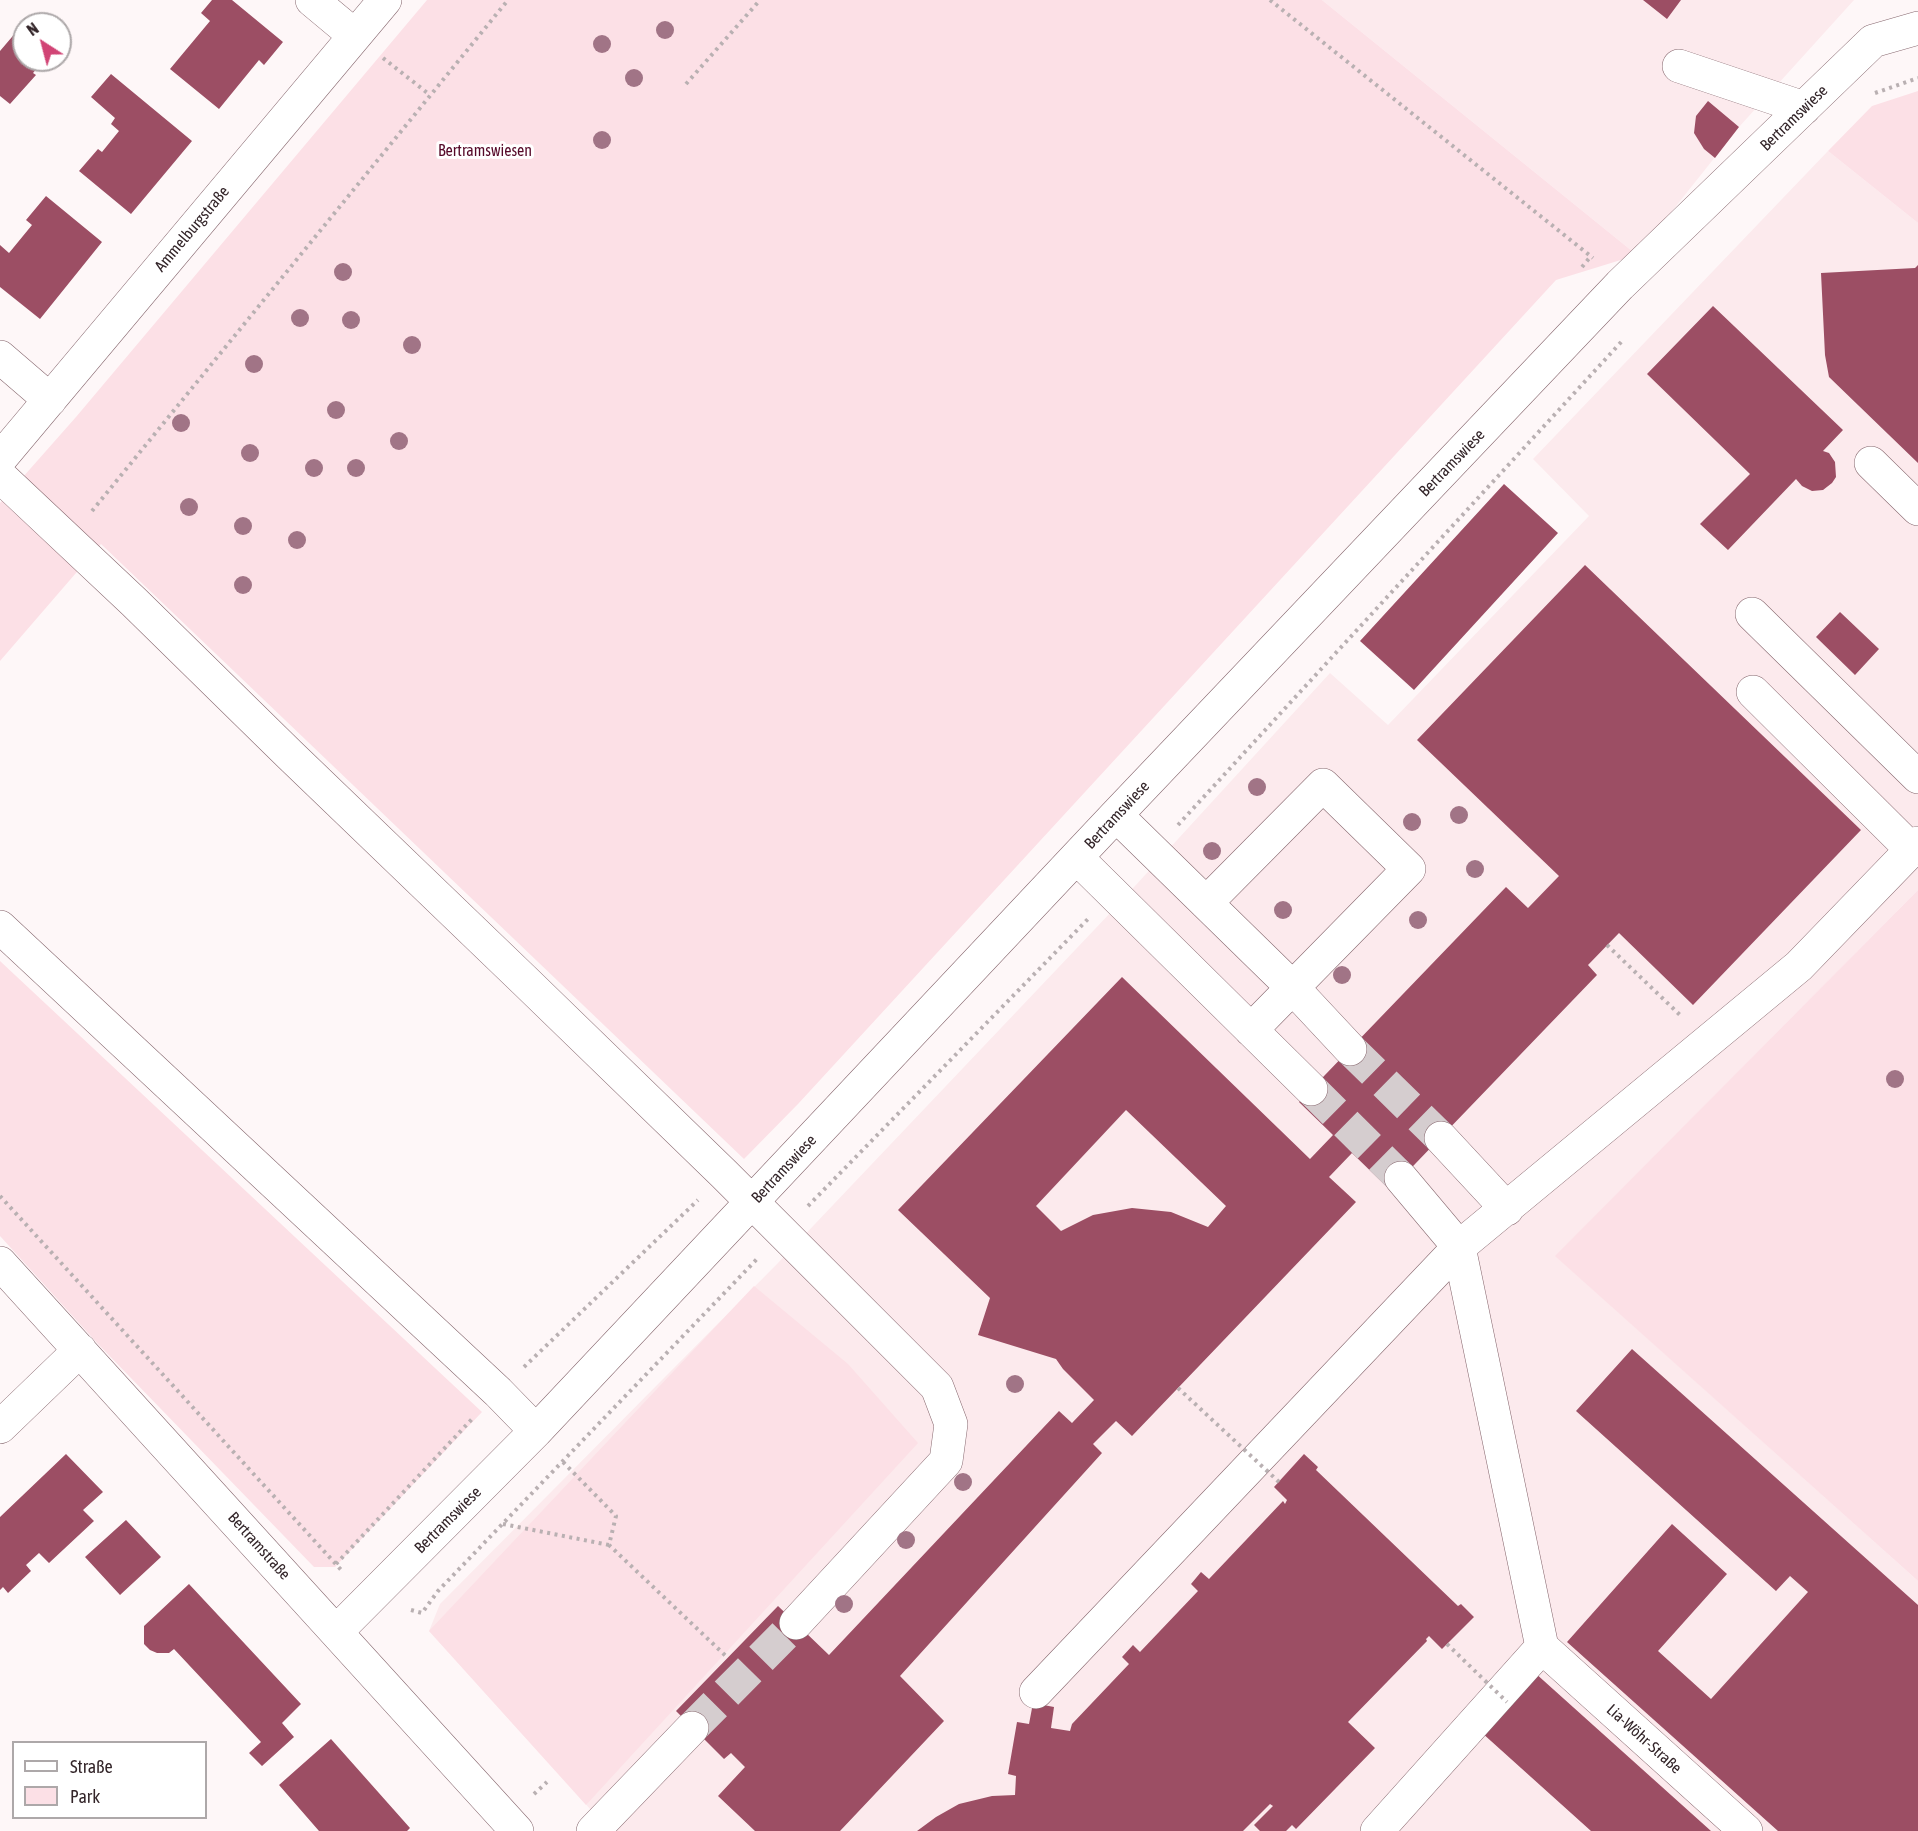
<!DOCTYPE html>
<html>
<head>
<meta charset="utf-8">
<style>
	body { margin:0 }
	#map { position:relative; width:1918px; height:1831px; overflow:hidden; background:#fef7f8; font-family:"Asap Condensed",sans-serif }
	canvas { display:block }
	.legend { position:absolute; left:12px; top:1741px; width:195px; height:78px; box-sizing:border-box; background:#fff; border:2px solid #ada8a9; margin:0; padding:8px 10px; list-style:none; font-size:18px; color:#332529 }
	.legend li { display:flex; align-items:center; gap:12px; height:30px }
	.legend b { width:30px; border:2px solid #ada8a9 }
	.north { position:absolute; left:12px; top:12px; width:60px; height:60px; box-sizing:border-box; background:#fff; border:2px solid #ada8a9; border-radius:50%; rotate:324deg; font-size:16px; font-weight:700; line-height:24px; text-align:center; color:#332529 }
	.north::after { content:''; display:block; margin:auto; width:21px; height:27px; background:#d14475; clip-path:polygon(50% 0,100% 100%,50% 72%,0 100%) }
</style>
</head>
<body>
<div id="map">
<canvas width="1918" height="1831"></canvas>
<ul class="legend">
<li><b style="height:8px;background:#fff"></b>Straße</li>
<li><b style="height:16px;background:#fce0e6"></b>Park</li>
</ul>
<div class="north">N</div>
</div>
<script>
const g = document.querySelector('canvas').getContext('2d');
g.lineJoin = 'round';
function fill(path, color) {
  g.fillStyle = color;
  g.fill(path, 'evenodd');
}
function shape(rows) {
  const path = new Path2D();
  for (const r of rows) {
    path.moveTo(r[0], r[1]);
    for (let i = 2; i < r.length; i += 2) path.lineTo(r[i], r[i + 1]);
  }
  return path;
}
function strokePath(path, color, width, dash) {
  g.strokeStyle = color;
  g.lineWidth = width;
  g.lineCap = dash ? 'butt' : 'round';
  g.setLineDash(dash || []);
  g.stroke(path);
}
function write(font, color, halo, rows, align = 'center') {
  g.font = font + ' "Asap Condensed",sans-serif';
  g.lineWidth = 6;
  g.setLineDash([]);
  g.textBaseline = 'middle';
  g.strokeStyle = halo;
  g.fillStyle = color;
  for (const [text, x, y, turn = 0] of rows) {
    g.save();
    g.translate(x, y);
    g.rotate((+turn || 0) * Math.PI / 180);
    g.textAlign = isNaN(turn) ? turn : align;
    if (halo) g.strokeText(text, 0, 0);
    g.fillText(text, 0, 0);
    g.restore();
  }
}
const built = shape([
	[1322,0,1854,0,1739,127,1637,255],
	[1828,151,1918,223,1918,890,1556,1256,1918,1581,1918,1831,610,1831,429,1631,440,1604,777,1264,1113,910,1330,673,1388,725,1589,516,1533,459]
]);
const green = shape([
	[427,0,1322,0,1637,255,1556,280,798,1104,744,1159,101,544,0,661,0,503,76,417],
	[1918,91,1918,223,1828,151,1872,106],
	[1918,890,1918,1581,1555,1256],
	[0,961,482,1412,335,1567,314,1567,98,1344,0,1236],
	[754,1286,848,1364,918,1443,586,1805,429,1631]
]);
const building = shape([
	[212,0,232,0,283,42,264,65,259,60,219,109,170,69,210,21,201,13],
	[1643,0,1681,0,1667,19],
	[23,24,24,60,44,60,33,73,36,75,10,104,0,96,0,51],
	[111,74,192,141,131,214,79,171,98,149,102,152,119,131,111,124,115,118,91,97],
	[1708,101,1739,127,1715,158,1704,149,1694,133,1696,116],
	[46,196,102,242,40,319,0,287,0,245,9,253,32,225,26,220],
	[1918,265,1918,463,1829,377,1825,355,1821,273,1915,268],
	[1713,306,1843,430,1823,451,1829,453,1835,462,1836,477,1832,483,1823,490,1812,491,1802,486,1796,479,1728,550,1700,524,1750,474,1647,374],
	[1504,484,1558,533,1414,690,1360,641],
	[1585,565,1861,830,1693,1005,1619,933,1588,965,1597,975,1390,1190,1352,1153,1329,1177,1356,1202,1132,1436,1116,1421,1093,1444,1102,1453,900,1676,944,1721,840,1831,755,1831,718,1796,745,1767,731,1753,724,1759,676,1711,778,1606,829,1655,1059,1411,1072,1423,1094,1400,1063,1369,1056,1359,978,1335,990,1298,898,1210,1122,977,1310,1159,1333,1135,1299,1102,1506,887,1528,908,1559,876,1417,740],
	[1126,1110,1226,1206,1208,1227,1171,1212,1132,1208,1093,1215,1061,1231,1036,1206],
	[1840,612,1879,649,1855,675,1816,637],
	[1632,1349,1918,1605,1918,1831,1778,1831,1567,1642,1672,1524,1727,1574,1658,1651,1711,1699,1808,1592,1790,1576,1776,1591,1576,1411],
	[66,1454,103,1492,83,1510,94,1521,49,1563,39,1553,26,1565,31,1571,8,1593,3,1587,0,1590,0,1517],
	[1304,1454,1318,1467,1316,1470,1458,1606,1461,1604,1474,1617,1442,1649,1429,1636,1426,1639,1427,1641,1348,1722,1375,1748,1296,1829,1292,1825,1286,1831,1260,1831,1254,1825,1273,1806,1270,1804,1243,1831,917,1831,936,1817,959,1804,992,1796,1015,1795,1016,1776,1008,1774,1017,1722,1029,1724,1033,1703,1054,1707,1051,1728,1070,1731,1072,1724,1129,1664,1122,1657,1133,1645,1140,1652,1198,1591,1191,1584,1201,1572,1209,1579,1283,1501,1285,1504,1287,1500,1274,1487],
	[126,1520,161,1557,120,1595,85,1557],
	[189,1584,301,1704,282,1723,294,1737,262,1766,249,1753,261,1742,174,1649,169,1653,157,1653,150,1650,144,1644,144,1626],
	[1534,1672,1711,1831,1591,1831,1481,1732],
	[331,1739,410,1828,407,1831,319,1831,279,1785]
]);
const minorTunnel = shape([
	[1350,1049,1441,1138],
	[1311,1089,1401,1178],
	[692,1728,796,1623]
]);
const path = shape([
	[1270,0,1593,258],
	[383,58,430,95],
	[686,84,760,0],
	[1875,93,1918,78],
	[1582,267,1591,256],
	[92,511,508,0],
	[1178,825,1623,340],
	[1607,945,1680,1015],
	[0,1196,343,1572],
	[808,1206,1088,919],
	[524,1367,698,1200],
	[563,1462,616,1516,609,1545,728,1658],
	[503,1524,609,1545],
	[336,1564,472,1419],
	[411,1610,422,1613,438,1591,757,1259],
	[534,1794,547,1782]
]);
const minor = shape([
	[312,0,354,35],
	[1679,66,1804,108],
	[0,357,50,400],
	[0,459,385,0],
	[1871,463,1918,509],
	[0,476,134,602,289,754,524,980,724,1174,937,1387,951,1424,946,1461,796,1623],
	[1752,614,1918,777],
	[1753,692,1911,849],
	[1116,815,1293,988,1350,1049],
	[1077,858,1311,1089],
	[1206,903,1323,785,1409,869,1251,1030],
	[0,927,498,1392,536,1431],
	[1441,1138,1507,1209],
	[0,1263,517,1831],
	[0,1427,80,1350],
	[337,1631,536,1431,1116,815,1620,285,1873,41,1918,28],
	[1542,1647,1746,1831],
	[1036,1692,1459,1247,1799,966,1918,843],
	[593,1831,692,1728],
	[1377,1831,1542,1647,1459,1247,1401,1178]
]);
const pathBridge = shape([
	[1178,1388,1279,1482],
	[1447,1644,1507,1702]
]);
const trees = [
	[665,30],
	[602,44],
	[634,78],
	[602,140],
	[343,272],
	[300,318],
	[351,320],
	[412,345],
	[254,364],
	[336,410],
	[181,423],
	[399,441],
	[250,453],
	[314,468],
	[356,468],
	[189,507],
	[243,526],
	[297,540],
	[243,585],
	[1257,787],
	[1459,815],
	[1412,822],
	[1212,851],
	[1475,869],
	[1283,910],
	[1418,920],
	[1342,975],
	[1895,1079],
	[1015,1384],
	[963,1482],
	[906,1540],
	[844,1604]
];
const streetNames = [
	["Bertramswiese",1794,118,-44],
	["Ammelburgstraße",192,229,-50],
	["Bertramswiese",1452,463,-46],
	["Bertramswiese",1117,815,-47],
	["Bertramswiese",784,1169,-47],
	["Bertramswiese",448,1520,-45],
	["Bertramstraße",259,1546,48],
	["Lia-Wöhr-Straße",1644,1739,42]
];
const parkNames = [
	["Bertramswiesen",485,151]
];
fill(built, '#fceaed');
fill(green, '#fce0e6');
fill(building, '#9c4e64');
strokePath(minorTunnel, '#d5cdcf', 33, [33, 16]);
strokePath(minor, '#87686f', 34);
strokePath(path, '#b9b0b2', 4, [3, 4.5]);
strokePath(minor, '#fff', 33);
strokePath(pathBridge, '#b9b0b2', 4, [3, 4.5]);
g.fillStyle = '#a17486';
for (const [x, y] of trees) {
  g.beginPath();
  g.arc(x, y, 9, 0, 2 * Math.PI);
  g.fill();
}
write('16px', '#332529', '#fff', streetNames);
write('16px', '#550828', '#fff', parkNames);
</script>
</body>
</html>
